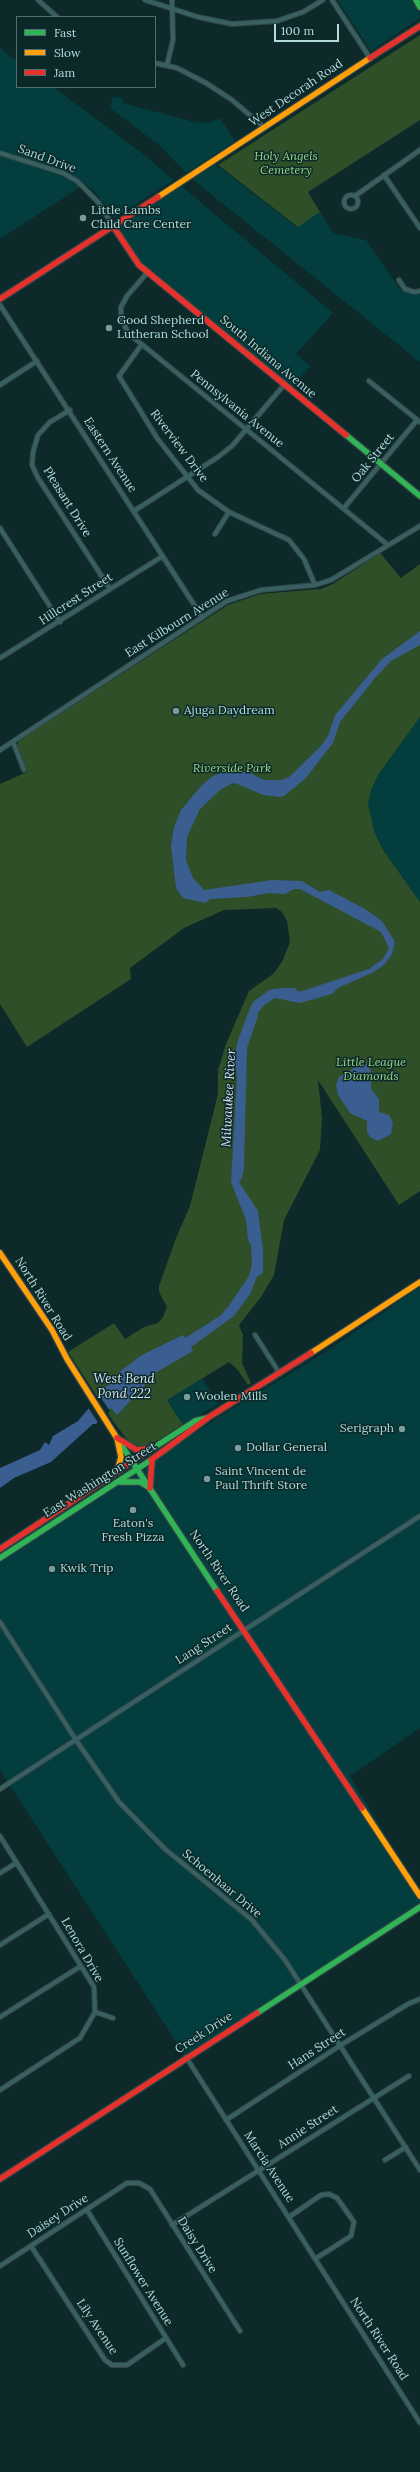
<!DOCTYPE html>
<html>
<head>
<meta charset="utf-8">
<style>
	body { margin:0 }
	#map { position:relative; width:420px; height:2472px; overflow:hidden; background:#0d2929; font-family:Lora,serif }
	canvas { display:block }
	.legend { position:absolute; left:16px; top:16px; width:140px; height:72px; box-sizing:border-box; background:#0c2929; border:1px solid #4f7071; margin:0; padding:5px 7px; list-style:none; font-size:12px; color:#b3dbdc }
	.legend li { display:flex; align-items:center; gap:8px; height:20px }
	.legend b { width:20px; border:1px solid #4f7071 }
	.scale { position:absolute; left:274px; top:24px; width:65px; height:18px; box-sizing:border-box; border:2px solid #b3dbdc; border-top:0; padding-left:5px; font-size:12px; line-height:14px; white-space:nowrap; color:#b3dbdc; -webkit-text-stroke:3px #0c2929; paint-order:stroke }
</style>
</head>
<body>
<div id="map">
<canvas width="420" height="2472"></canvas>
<ul class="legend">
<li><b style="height:5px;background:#30b455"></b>Fast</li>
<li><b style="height:5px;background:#ff9f0a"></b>Slow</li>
<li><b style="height:5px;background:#e5322d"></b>Jam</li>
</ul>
<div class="scale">100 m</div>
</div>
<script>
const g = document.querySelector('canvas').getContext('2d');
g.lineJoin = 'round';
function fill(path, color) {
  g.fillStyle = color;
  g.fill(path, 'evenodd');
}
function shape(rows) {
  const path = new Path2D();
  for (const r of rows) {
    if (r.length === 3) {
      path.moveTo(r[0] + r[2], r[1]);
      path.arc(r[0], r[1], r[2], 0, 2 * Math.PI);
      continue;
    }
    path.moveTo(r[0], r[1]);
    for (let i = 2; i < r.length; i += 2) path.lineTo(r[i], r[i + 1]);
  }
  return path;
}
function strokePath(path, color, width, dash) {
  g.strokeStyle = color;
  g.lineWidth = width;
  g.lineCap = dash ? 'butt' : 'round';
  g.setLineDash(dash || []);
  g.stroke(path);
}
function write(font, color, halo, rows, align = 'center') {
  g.font = font + ' Lora,serif';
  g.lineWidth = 3;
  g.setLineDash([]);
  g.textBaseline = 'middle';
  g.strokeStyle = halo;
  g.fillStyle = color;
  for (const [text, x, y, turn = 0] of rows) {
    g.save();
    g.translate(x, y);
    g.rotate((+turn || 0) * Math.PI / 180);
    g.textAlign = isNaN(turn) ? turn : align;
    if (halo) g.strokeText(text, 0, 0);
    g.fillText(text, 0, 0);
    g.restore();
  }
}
const built = shape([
	[337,0,413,0,419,11,420,18,371,51],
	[0,48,17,61,17,87,53,87,138,150,174,180,114,218,95,192,85,184,0,239],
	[113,96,123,99,123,103,194,122,210,123,220,118,235,141,186,173,160,146,110,108],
	[215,164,297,227,320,212,333,233,366,240,400,289,416,293,420,291,420,362,192,179],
	[181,186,333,313,296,354,310,366,293,387,141,263,120,230,119,227,123,224],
	[420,717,420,902,383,850,374,831,368,803,371,791,378,775],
	[420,1287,420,1728,350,1776,420,1895,420,1907,186,2057,0,1770,0,1562,219,1417,335,1346],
	[202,1378,218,1404,183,1425,167,1400]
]);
const green = shape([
	[420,35,420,120,308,192,320,212,298,227,218,165],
	[380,553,401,578,420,564,420,717,378,775,371,791,368,803,374,831,383,850,420,902,420,1191,399,1205,318,1080,322,1118,320,1150,284,1220,274,1275,261,1297,239,1325,243,1335,242,1363,251,1383,248,1385,237,1369,229,1362,167,1400,183,1425,148,1446,137,1447,130,1443,115,1424,68,1352,114,1323,125,1339,144,1327,158,1323,163,1317,167,1307,159,1292,159,1286,176,1238,190,1206,218,1094,218,1070,226,1044,249,991,273,974,282,962,290,942,287,921,282,912,276,908,224,910,184,928,130,968,131,979,27,1047,0,1004,0,784,27,772,17,746,19,740,228,605,260,594,321,589,333,584]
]);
const water = shape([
	[420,631,420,645,391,661,375,678,340,722,333,743,305,779,284,796,280,797,263,795,235,783,231,784,220,790,200,809,187,837,186,860,193,878,204,890,272,880,302,881,320,892,329,890,365,909,382,921,395,942,392,954,385,964,374,972,338,988,332,994,300,1003,275,998,264,1005,257,1014,258,1016,247,1048,244,1168,242,1178,239,1182,258,1211,263,1250,263,1273,257,1277,250,1294,234,1316,191,1347,193,1351,157,1372,117,1415,111,1408,96,1424,93,1424,51,1462,14,1478,0,1488,0,1468,40,1450,45,1442,49,1445,53,1436,78,1421,119,1372,142,1355,183,1335,185,1338,220,1316,228,1307,249,1276,252,1264,251,1245,248,1240,246,1220,231,1182,237,1077,234,1059,238,1040,249,1011,253,1002,269,990,282,988,295,988,299,992,369,969,383,959,389,948,381,932,300,889,294,889,285,894,269,893,247,897,210,899,205,903,183,898,176,888,171,846,174,827,181,810,202,785,213,776,226,771,248,772,264,780,282,780,289,777,320,747,328,736,335,715,382,659],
	[362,1063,367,1064,371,1071,371,1089,379,1099,379,1112,389,1115,393,1122,391,1134,378,1141,370,1137,367,1132,367,1121,350,1113,338,1095,336,1085,339,1077]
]);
const pier = shape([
	[99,1395,110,1411,99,1424,87,1406]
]);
const river = shape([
	[274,993,304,996]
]);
const street = shape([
	[38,0,57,17],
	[145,0,198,17,232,24,277,21,303,12,323,0],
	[332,0,370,58],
	[155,63,177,68,206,83,232,100,265,128],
	[167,65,173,40,172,0],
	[0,153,63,173,77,181,98,202,113,226],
	[384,175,420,228],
	[351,202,7],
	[355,196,420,150],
	[147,273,127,296,121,307,121,317,128,333,388,545],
	[399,280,405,289,414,292,420,291],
	[0,305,202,617],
	[142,344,119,376,157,438,198,490,229,512,289,540,304,559,315,585],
	[369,381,420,422],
	[0,385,37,361],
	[70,410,50,422,38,435,33,452,32,465,38,478,110,589],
	[344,508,417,420],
	[134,511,218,457,232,446,284,385],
	[0,528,60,622],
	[215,534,229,512],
	[0,658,163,556],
	[13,742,24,770],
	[0,750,227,601,261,590,315,585,331,580,420,526],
	[255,1335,280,1374],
	[0,1622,76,1740,119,1802,165,1849,252,1920,285,1960,420,2170],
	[0,1789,420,1516],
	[0,1836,94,1987,95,2012,80,2038,0,2090],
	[0,1873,16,1863],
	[0,1945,49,1914],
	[95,2012,113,2018],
	[0,2017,81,1966],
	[186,2057,420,2423],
	[226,2120,341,2045,408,2004,420,1999],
	[385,2160,406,2147],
	[87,2210,183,2365],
	[289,2217,321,2195,329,2194,337,2198,354,2222,351,2236,315,2259],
	[172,2225,409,2076],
	[31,2246,105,2360,112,2365,127,2365,166,2338],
	[0,2266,127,2183,139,2183,150,2189,240,2331]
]);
const fast = shape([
	[416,0,420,7],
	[346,435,420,496],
	[120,1443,217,1591],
	[147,1452,195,1421,207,1418],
	[120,1482,140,1482,150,1488],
	[0,1558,151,1460],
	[257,2013,420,1907]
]);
const slow = shape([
	[158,197,370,58],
	[0,1253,52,1330,67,1359,120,1443],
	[311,1353,420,1282],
	[117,1438,121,1457,117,1472],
	[362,1808,420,1896]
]);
const jam = shape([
	[370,58,420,26],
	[113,226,139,265,346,435],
	[0,299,158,197],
	[117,1438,137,1450,152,1448],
	[151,1460,209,1417,311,1353],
	[150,1488,152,1460],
	[0,1549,147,1452],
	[217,1591,362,1808],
	[0,2179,257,2013]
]);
const markers = [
	[83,218,4,"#799d9d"],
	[109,328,4,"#799d9d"],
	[176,711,4,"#799d9d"],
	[187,1397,4,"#799d9d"],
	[402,1429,4,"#799d9d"],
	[238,1448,4,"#799d9d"],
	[207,1479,4,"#799d9d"],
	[133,1510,4,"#799d9d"],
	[52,1569,4,"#799d9d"]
];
const streetNames = [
	["West Decorah Road",296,93,-34],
	["Sand Drive",47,159,20],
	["South Indiana Avenue",268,357,40],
	["Pennsylvania Avenue",237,409,39],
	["Riverview Drive",179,446,53],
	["Eastern Avenue",110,455,57],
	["Oak Street",373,458,-51],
	["Pleasant Drive",67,502,58],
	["Hillcrest Street",76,599,-33],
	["East Kilbourn Avenue",177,623,-32],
	["North River Road",43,1299,58],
	["East Washington Street",100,1480,-32],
	["North River Road",219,1571,56],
	["Lang Street",204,1644,-33],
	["Schoenhaar Drive",222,1884,40],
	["Lenora Drive",82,1950,60],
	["Creek Drive",204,2033,-33],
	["Hans Street",317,2049,-33],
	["Annie Street",308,2127,-33],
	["Marcia Avenue",269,2167,57],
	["Daisey Drive",58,2216,-33],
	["Daisy Drive",197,2245,58],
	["Sunflower Avenue",143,2282,58],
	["Lily Avenue",97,2327,56],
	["North River Road",379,2339,57]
];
const parkNames = [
	["Holy Angels",286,157],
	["Cemetery",286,171],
	["Riverside Park",232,769],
	["Little League",371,1063],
	["Diamonds",371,1077]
];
const poiNames = [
	["Little Lambs",91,211],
	["Child Care Center",91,225],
	["Good Shepherd",117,321],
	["Lutheran School",117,335],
	["Ajuga Daydream",184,711],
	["Woolen Mills",195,1397],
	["Serigraph",394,1429,"right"],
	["Dollar General",246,1448],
	["Saint Vincent de",215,1472],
	["Paul Thrift Store",215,1486],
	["Eaton's",133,1524,"center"],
	["Fresh Pizza",133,1538,"center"],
	["Kwik Trip",60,1569]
];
const waterNames = [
	["Milwaukee River",229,1098,-87],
	["West Bend",124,1379],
	["Pond 222",124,1394]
];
fill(built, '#033d3e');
fill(green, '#2f4f28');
fill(water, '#3a5e8f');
fill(pier, '#0d2929');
strokePath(river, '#3a5e8f', 8);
strokePath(street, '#304646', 6);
strokePath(fast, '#304646', 8);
strokePath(slow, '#304646', 8);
strokePath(jam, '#304646', 8);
strokePath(street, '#395f60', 4);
strokePath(fast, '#30b455', 5.5);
strokePath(slow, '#ff9f0a', 5.5);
strokePath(jam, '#e5322d', 5.5);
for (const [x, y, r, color] of markers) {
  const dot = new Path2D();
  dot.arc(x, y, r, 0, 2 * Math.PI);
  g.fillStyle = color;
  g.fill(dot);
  strokePath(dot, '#0c2929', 1.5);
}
write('12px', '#b3dbdc', '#0c2929', streetNames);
write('italic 12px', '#99d584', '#0c2929', parkNames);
write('12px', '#b3dbdc', '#0c2929', poiNames, 'left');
write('italic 13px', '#d6e1f2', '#0c2929', waterNames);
</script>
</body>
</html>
